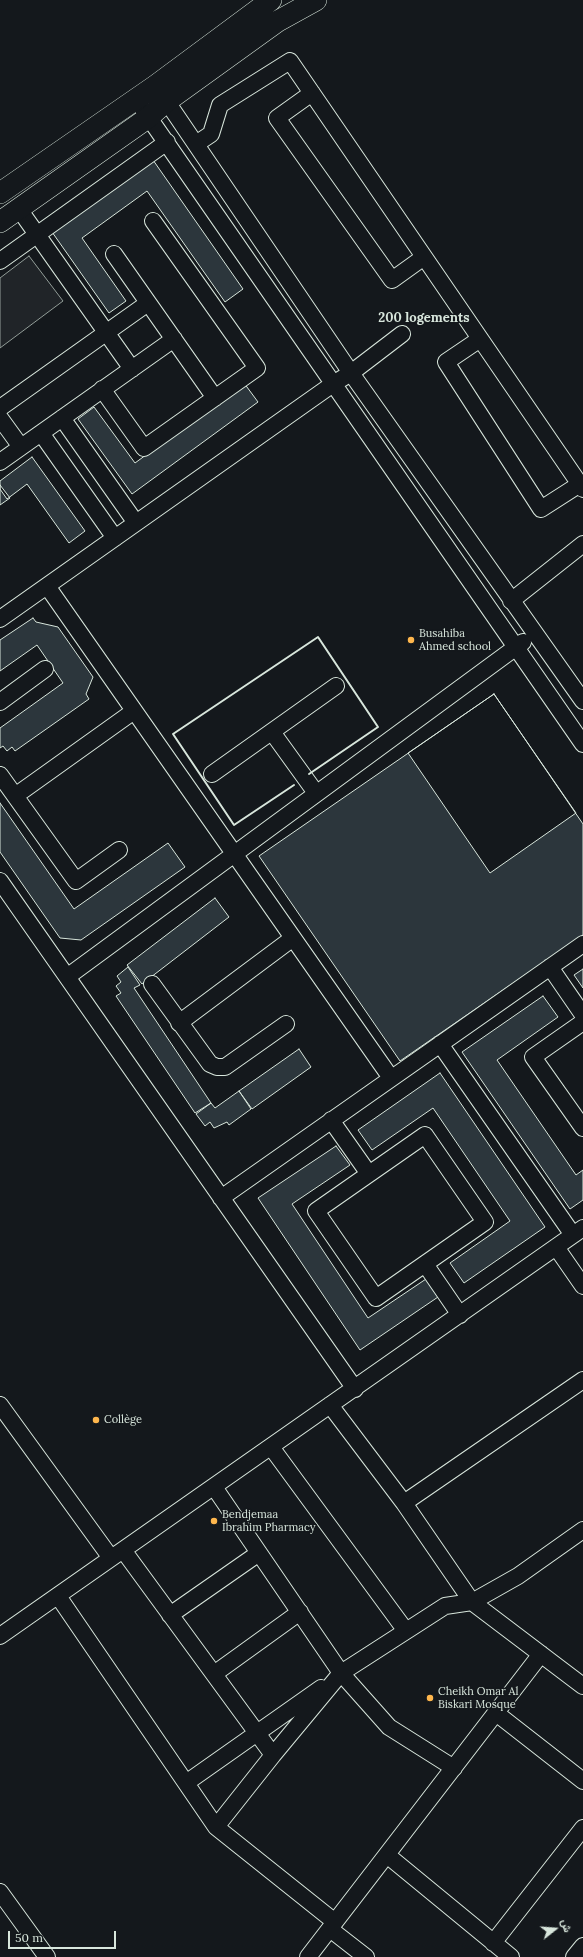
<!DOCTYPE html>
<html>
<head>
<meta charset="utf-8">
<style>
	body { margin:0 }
	#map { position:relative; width:583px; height:1957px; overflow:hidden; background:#14181c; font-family:Lora,Vazirmatn,serif }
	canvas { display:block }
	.north { position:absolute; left:535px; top:1909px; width:40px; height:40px; -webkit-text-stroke:3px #14181c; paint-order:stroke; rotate:73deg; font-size:11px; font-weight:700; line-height:16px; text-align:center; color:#d8e6dc }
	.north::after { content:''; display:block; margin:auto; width:14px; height:18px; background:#d8e6dc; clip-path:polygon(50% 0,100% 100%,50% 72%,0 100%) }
	.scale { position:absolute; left:8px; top:1931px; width:108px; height:18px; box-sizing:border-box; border:2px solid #d8e6dc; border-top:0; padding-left:5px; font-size:12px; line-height:14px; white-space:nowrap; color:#d8e6dc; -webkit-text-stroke:3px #14181c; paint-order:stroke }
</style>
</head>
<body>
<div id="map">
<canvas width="583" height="1957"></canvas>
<div class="north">ش</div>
<div class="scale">50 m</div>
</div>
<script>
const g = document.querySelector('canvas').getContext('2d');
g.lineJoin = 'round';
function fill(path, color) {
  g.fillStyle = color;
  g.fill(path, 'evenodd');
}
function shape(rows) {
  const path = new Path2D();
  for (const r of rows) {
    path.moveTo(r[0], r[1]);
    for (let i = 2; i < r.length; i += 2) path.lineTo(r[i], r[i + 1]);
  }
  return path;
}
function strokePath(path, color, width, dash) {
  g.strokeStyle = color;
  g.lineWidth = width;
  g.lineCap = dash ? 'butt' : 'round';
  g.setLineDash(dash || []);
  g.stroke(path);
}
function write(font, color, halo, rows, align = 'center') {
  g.font = font + ' Lora,serif';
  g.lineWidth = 3;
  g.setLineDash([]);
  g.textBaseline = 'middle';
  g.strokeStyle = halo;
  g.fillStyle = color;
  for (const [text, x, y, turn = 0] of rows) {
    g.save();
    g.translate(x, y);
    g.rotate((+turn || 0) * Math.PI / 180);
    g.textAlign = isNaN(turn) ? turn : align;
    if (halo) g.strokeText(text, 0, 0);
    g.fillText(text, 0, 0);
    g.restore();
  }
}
const green = shape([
	[29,256,63,301,0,348,0,278,29,256]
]);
const building = shape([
	[153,160,243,289,225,302,147,191,82,238,126,301,109,313,52,232,153,160],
	[244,383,258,402,132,494,78,419,94,407,135,463,244,383],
	[32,457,85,531,69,543,27,484,7,499,0,489,0,481,32,457],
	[0,485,10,498,0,505,0,485],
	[33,618,36,622,58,627,93,677,86,694,89,699,15,751,12,747,7,751,3,746,0,748,0,728,63,683,37,645,0,671,0,640,33,618],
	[494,694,583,824,583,935,400,1061,259,856,494,694],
	[494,694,576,813,490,873,408,753,494,694],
	[0,803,74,909,168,843,185,867,81,940,60,938,0,852,0,803],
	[215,898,229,917,142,984,127,965,215,898],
	[128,967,140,985,134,988,211,1103,195,1113,116,996,121,993,116,986,121,982,117,976,128,967],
	[583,969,583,988,574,975,583,969],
	[543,996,558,1017,497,1060,576,1175,583,1170,583,1200,570,1209,462,1052,543,996],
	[299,1049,311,1067,252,1109,239,1091,299,1049],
	[440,1073,545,1227,464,1283,450,1263,510,1221,433,1108,372,1150,358,1130,440,1073],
	[239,1091,251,1109,229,1125,227,1122,214,1128,210,1122,205,1126,196,1114,211,1103,215,1108,239,1091],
	[336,1146,350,1165,292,1204,368,1318,426,1279,438,1297,360,1350,258,1198,336,1146]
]);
const minor = shape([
	[161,93,351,373,583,701],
	[312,93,277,118,392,280,424,257],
	[136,99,583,744],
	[196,144,211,134,220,105,290,61,583,489],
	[19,209,132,369],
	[114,254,215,398],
	[0,261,167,142],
	[480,339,446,362,541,509,580,484],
	[102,389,144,448,257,368,153,221],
	[0,408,148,303],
	[0,418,21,447],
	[62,418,136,523],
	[41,433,115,538],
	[0,462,174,339],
	[47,586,391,1078],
	[511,601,583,544],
	[0,619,333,384,351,373,402,334],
	[0,702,45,669],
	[272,732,316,793],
	[212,774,336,686],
	[0,775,76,881,119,850],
	[15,796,134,711],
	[0,881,355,1389],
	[550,967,583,1015],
	[67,977,523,642],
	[152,984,210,1064,217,1067,225,1067,286,1024],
	[583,1022,533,1057,583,1128],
	[179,1023,293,938],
	[440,1044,573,1235],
	[331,1120,369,1174,425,1135,485,1222,376,1298,316,1211,369,1174],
	[221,1198,583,944],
	[556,1247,583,1286],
	[425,1264,460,1315],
	[0,1405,111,1558],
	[330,1405,404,1503,472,1602,583,1686],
	[271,1447,406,1631],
	[214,1487,341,1673,389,1727,454,1768],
	[404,1503,583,1380],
	[123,1550,273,1755],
	[58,1596,216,1827,335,1922],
	[170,1615,259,1553],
	[0,1636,583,1228],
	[214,1674,300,1612],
	[496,1713,583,1781],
	[186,1783,321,1688],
	[216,1827,273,1755,341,1673,445,1606,472,1602,518,1576,583,1530],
	[387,1855,511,1957],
	[0,1892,47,1957],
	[330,1929,366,1957],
	[493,1943,583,1828],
	[308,1957,541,1654],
	[574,1957,583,1946]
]);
const major = shape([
	[0,193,155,86,271,0],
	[0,222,149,117,167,101,278,21,316,0]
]);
const wall = shape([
	[294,785,234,825,173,734,318,637,378,727,309,774]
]);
const markers = [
	[411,640,4,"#ffb74d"],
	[96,1420,4,"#ffb74d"],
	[214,1521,4,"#ffb74d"],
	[430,1698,4,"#ffb74d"]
];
const poiNames = [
	["Busahiba",419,634],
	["Ahmed school",419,647],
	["Collège",104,1420],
	["Bendjemaa",222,1515],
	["Ibrahim Pharmacy",222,1528],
	["Cheikh Omar Al",438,1692],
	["Biskari Mosque",438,1705]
];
const quarterNames = [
	["200 logements",424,318]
];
fill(green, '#202428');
strokePath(green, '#939e99', 1);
fill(building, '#2c363c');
strokePath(building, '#d8e6dc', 1);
strokePath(minor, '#d8e6dc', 18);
strokePath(major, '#d8e6dc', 22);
strokePath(minor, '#14181c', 16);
strokePath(major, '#14181c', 21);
strokePath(wall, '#d8e6dc', 2);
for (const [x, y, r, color] of markers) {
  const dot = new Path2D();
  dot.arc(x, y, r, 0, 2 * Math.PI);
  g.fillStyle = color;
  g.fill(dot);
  strokePath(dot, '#14181c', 1.5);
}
write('11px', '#d8e6dc', '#14181c', poiNames, 'left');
write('bold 13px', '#d8e6dc', '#14181c', quarterNames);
</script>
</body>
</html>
